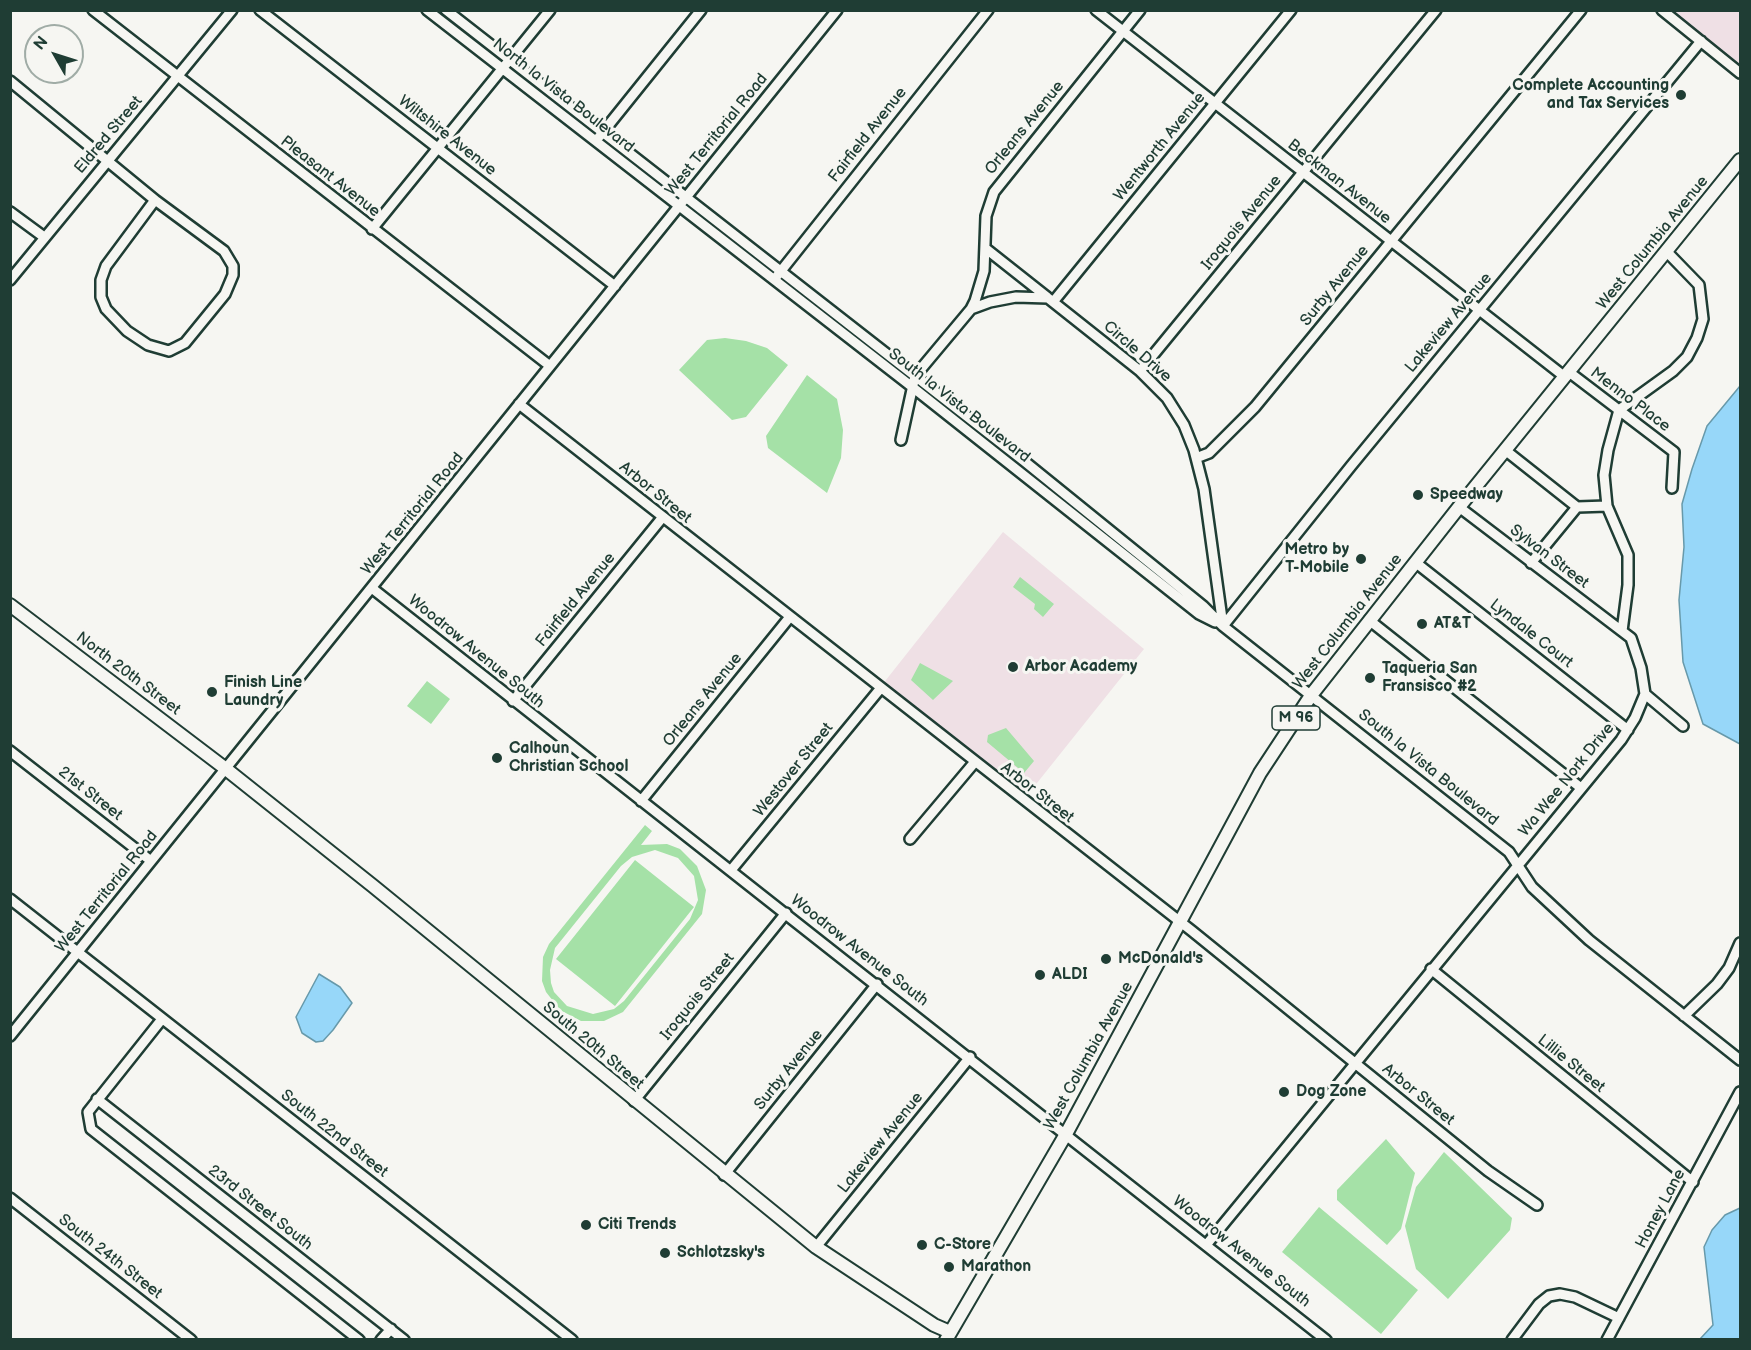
<!DOCTYPE html>
<html>
<head>
<meta charset="utf-8">
<style>
	body { margin:0 }
	#map { position:relative; width:1751px; height:1350px; overflow:hidden; background:#f6f6f2; font-family:"Balsamiq Sans",sans-serif }
	canvas { display:block }
	.frame { position:absolute; inset:0; border:12px solid #1f3d34; pointer-events:none }
	.north { position:absolute; left:24px; top:24px; width:60px; height:60px; box-sizing:border-box; background:#f6f6f2; border:2px solid #a0aca6; border-radius:50%; rotate:309deg; font-size:16px; font-weight:700; line-height:24px; text-align:center; color:#1f3d34 }
	.north::after { content:''; display:block; margin:auto; width:21px; height:27px; background:#1f3d34; clip-path:polygon(50% 0,100% 100%,50% 72%,0 100%) }
</style>
</head>
<body>
<div id="map">
<canvas width="1751" height="1350"></canvas>
<div class="frame"></div>
<div class="north">N</div>
</div>
<script>
const g = document.querySelector('canvas').getContext('2d');
g.lineJoin = 'round';
function fill(path, color) {
  g.fillStyle = color;
  g.fill(path, 'evenodd');
}
function shape(rows) {
  const path = new Path2D();
  for (const r of rows) {
    path.moveTo(r[0], r[1]);
    for (let i = 2; i < r.length; i += 2) path.lineTo(r[i], r[i + 1]);
  }
  return path;
}
function strokePath(path, color, width, dash) {
  g.strokeStyle = color;
  g.lineWidth = width;
  g.lineCap = dash ? 'butt' : 'round';
  g.setLineDash(dash || []);
  g.stroke(path);
}
function write(font, color, halo, rows, align = 'center') {
  g.font = font + ' "Balsamiq Sans",sans-serif';
  g.lineWidth = 6;
  g.setLineDash([]);
  g.textBaseline = 'middle';
  g.strokeStyle = halo;
  g.fillStyle = color;
  for (const [text, x, y, turn = 0] of rows) {
    g.save();
    g.translate(x, y);
    g.rotate((+turn || 0) * Math.PI / 180);
    g.textAlign = isNaN(turn) ? turn : align;
    if (halo) g.strokeText(text, 0, 0);
    g.fillText(text, 0, 0);
    g.restore();
  }
}
const built = shape([
	[1670,11,1740,11,1740,66,1699,34],
	[1003,532,1144,649,1025,798,882,685]
]);
const green = shape([
	[725,338,746,341,767,348,788,365,746,417,732,420,679,370,707,340],
	[807,375,837,399,843,430,841,458,827,493,768,448,766,436],
	[1020,577,1054,604,1043,617,1034,609,1035,604,1013,587],
	[920,663,953,681,933,700,911,680],
	[427,681,450,699,431,724,407,706],
	[1006,728,1034,761,1024,773,987,742,988,735],
	[645,825,652,831,641,845,667,844,680,849,697,866,706,890,702,914,623,1012,604,1021,581,1021,560,1010,546,992,542,981,543,957,549,944],
	[655,850,678,858,694,876,698,900,690,919,624,1001,614,1009,593,1014,567,1006,554,992,551,983,550,970,555,948,621,866,632,857],
	[635,860,694,907,615,1006,556,959],
	[1386,1139,1415,1173,1401,1229,1387,1245,1337,1200,1337,1190],
	[1444,1152,1512,1218,1510,1230,1448,1299,1416,1269,1405,1226,1416,1187],
	[1319,1207,1418,1290,1381,1334,1282,1252]
]);
const water = shape([
	[1740,386,1740,744,1703,724,1683,662,1679,600,1684,547,1682,504,1692,469,1707,426,1740,386],
	[319,974,340,987,352,1003,333,1030,323,1041,316,1042,302,1033,296,1017,319,974],
	[1740,1208,1740,1339,1700,1339,1713,1325,1704,1247,1712,1230,1725,1215,1740,1208]
]);
const minor = shape([
	[93,10,550,366],
	[260,10,615,286],
	[427,10,911,386,1199,614,1215,622],
	[446,10,1024,461,1203,606,1223,626,1509,852,1532,887,1589,940,1740,1060],
	[1096,10,1565,377],
	[1662,10,1740,73],
	[10,81,155,200],
	[599,137,701,10],
	[155,200,224,251,233,266,233,275,225,294,185,343,169,351,148,345,127,331,106,309,101,297,101,280,106,266,155,200],
	[10,212,44,237],
	[372,229,550,10],
	[985,248,1047,297],
	[777,276,988,10],
	[10,280,232,10],
	[1053,302,1291,10],
	[971,309,990,302,1016,297,1048,298,1140,371,1167,398,1184,425,1194,450,1204,489,1223,626],
	[1140,371,1436,10],
	[1569,372,1674,452,1672,488],
	[519,404,1192,931,1488,1171,1537,1205],
	[901,440,915,376,971,309,975,301,984,271,986,216,994,192,1140,10],
	[1505,450,1577,507],
	[1196,458,1209,453,1255,407,1581,10],
	[1415,562,1628,730],
	[1531,563,1577,507,1607,506],
	[373,589,1326,1340],
	[1369,620,1581,788],
	[1223,626,1351,466,1701,41],
	[1622,631,1628,585,1628,555,1607,506,1604,475,1608,450,1619,410,1673,371,1687,357,1697,338,1703,319,1699,285,1667,252],
	[1645,694,1683,726],
	[513,701,662,518],
	[10,751,151,861],
	[641,801,789,618],
	[910,839,974,763],
	[732,869,880,689],
	[10,899,572,1340],
	[1431,969,1693,1182],
	[1684,1016,1717,984,1729,968,1740,943],
	[162,1019,88,1112,91,1129,359,1340],
	[10,1036,837,10],
	[97,1099,404,1340],
	[634,1101,786,913],
	[724,1175,877,984],
	[10,1198,191,1340],
	[1207,1244,1621,740,1635,718,1645,694,1641,668,1631,638,1459,507],
	[816,1247,970,1057],
	[381,1340,391,1329],
	[1512,1340,1539,1304,1549,1296,1560,1294,1575,1297,1619,1318],
	[1607,1340,1740,1092]
]);
const major = shape([
	[10,605,226,769,373,886,816,1247,934,1325,950,1332],
	[946,1340,1066,1134,1260,773,1312,694,1459,507,1740,160]
]);
const markers = [
	[1681,95,6,"#1f3d34"],
	[1418,495,6,"#1f3d34"],
	[1361,559,6,"#1f3d34"],
	[1422,624,6,"#1f3d34"],
	[1013,667,6,"#1f3d34"],
	[1370,678,6,"#1f3d34"],
	[212,692,6,"#1f3d34"],
	[497,758,6,"#1f3d34"],
	[1106,959,6,"#1f3d34"],
	[1040,975,6,"#1f3d34"],
	[1284,1092,6,"#1f3d34"],
	[586,1225,6,"#1f3d34"],
	[922,1245,6,"#1f3d34"],
	[665,1253,6,"#1f3d34"],
	[949,1267,6,"#1f3d34"]
];
const shields = [
	[1296,718,48]
];
const shieldNames = [
	["M 96",1296,718]
];
const poiNames = [
	["Complete Accounting",1669,86,"right"],
	["and Tax Services",1669,104,"right"],
	["Speedway",1430,495],
	["Metro by",1349,550,"right"],
	["T-Mobile",1349,568,"right"],
	["AT&T",1434,624],
	["Arbor Academy",1025,667],
	["Taqueria San",1382,669],
	["Fransisco #2",1382,687],
	["Finish Line",224,683],
	["Laundry",224,701],
	["Calhoun",509,749],
	["Christian School",509,767],
	["McDonald's",1118,959],
	["ALDI",1052,975],
	["Dog Zone",1296,1092],
	["Citi Trends",598,1225],
	["C-Store",934,1245],
	["Schlotzsky's",677,1253],
	["Marathon",961,1267]
];
const streetNames = [
	["North la Vista Boulevard",563,96,38],
	["Orleans Avenue",1025,128,-51],
	["Eldred Street",109,135,-50],
	["West Territorial Road",717,135,-51],
	["Fairfield Avenue",868,135,-52],
	["Wiltshire Avenue",447,136,38],
	["Wentworth Avenue",1160,147,-51],
	["Pleasant Avenue",330,177,38],
	["Beckman Avenue",1339,182,38],
	["Iroquois Avenue",1242,223,-51],
	["West Columbia Avenue",1653,243,-51],
	["Surby Avenue",1335,286,-51],
	["Lakeview Avenue",1449,323,-50],
	["Circle Drive",1137,352,41],
	["Menno Place",1630,400,37],
	["South la Vista Boulevard",959,406,38],
	["Arbor Street",655,493,39],
	["West Territorial Road",413,514,-51],
	["Sylvan Street",1549,557,37],
	["Fairfield Avenue",576,600,-51],
	["West Columbia Avenue",1348,622,-52],
	["Lyndale Court",1531,634,38],
	["Woodrow Avenue South",476,652,39],
	["North 20th Street",128,674,37],
	["Orleans Avenue",703,700,-51],
	["South la Vista Boulevard",1428,768,39],
	["Westover Street",794,770,-51],
	["Wa Wee Nork Drive",1567,780,-51],
	["Arbor Street",1037,793,38],
	["21st Street",90,794,38],
	["West Territorial Road",107,892,-51],
	["Woodrow Avenue South",859,951,38],
	["Iroquois Street",698,997,-51],
	["South 20th Street",593,1046,40],
	["West Columbia Avenue",1089,1056,-61],
	["Lillie Street",1571,1064,39],
	["Surby Avenue",789,1070,-51],
	["Arbor Street",1418,1095,39],
	["South 22nd Street",334,1134,38],
	["Lakeview Avenue",881,1143,-51],
	["23rd Street South",260,1208,38],
	["Honey Lane",1661,1209,-62],
	["Woodrow Avenue South",1241,1252,38],
	["South 24th Street",110,1257,38]
];
fill(built, '#efe0e5');
fill(green, '#a5e1a7');
fill(water, '#97d7f9');
strokePath(water, '#6799aa', 1.5);
strokePath(minor, '#1f3d34', 14);
strokePath(major, '#1f3d34', 16);
strokePath(minor, '#f6f6f2', 9);
strokePath(major, '#f6f6f2', 12);
for (const [x, y, r, color] of markers) {
  const dot = new Path2D();
  dot.arc(x, y, r, 0, 2 * Math.PI);
  g.fillStyle = color;
  g.fill(dot);
  strokePath(dot, '#f6f6f2', 2);
}
for (const [x, y, w] of shields) {
  const box = new Path2D();
  box.roundRect(x - w / 2, y - 12, w, 24, 4.5);
  g.fillStyle = '#f6f6f2';
  g.fill(box);
  strokePath(box, '#1f3d34', 1.5);
}
write('bold 15px', '#1f3d34', null, shieldNames);
write('bold 16px', '#1f3d34', '#f6f6f2', poiNames, 'left');
write('16px', '#1f3d34', '#f6f6f2', streetNames);
</script>
</body>
</html>
